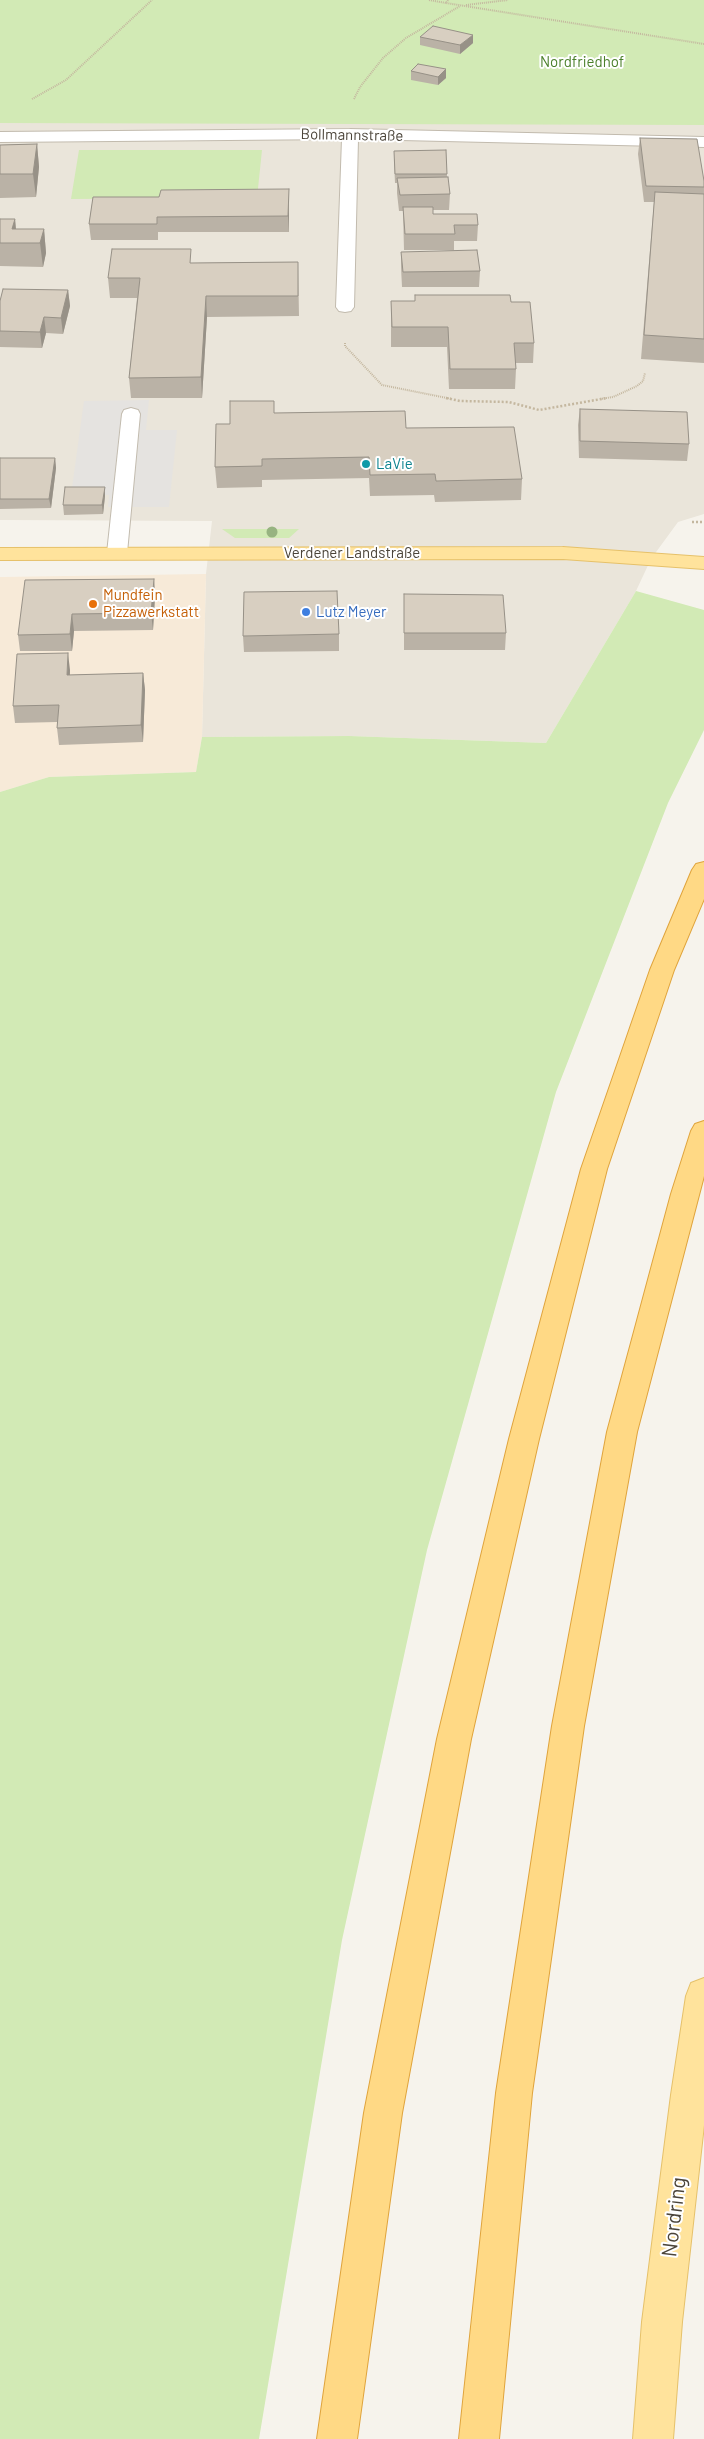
<!DOCTYPE html>
<html>
<head>
<meta charset="utf-8">
<style>
	body { margin:0 }
	canvas { display:block; background:#f6f3ec }
</style>
</head>
<body>
<canvas width="704" height="2439"></canvas>
<script>
const g = document.querySelector('canvas').getContext('2d');
g.lineJoin = 'round';
function fill(path, color) {
  g.fillStyle = color;
  g.fill(path, 'evenodd');
}
function shape(rows) {
  const path = new Path2D();
  for (const r of rows) {
    path.moveTo(r[0], r[1]);
    for (let i = 2; i < r.length; i += 2) path.lineTo(r[i], r[i + 1]);
  }
  return path;
}
function strokePath(path, color, width, dash) {
  g.strokeStyle = color;
  g.lineWidth = width;
  g.lineCap = dash ? 'butt' : 'round';
  g.setLineDash(dash || []);
  g.stroke(path);
}
function write(font, color, halo, rows, align = 'center') {
  g.font = font + ' Barlow,sans-serif';
  g.lineWidth = 4;
  g.setLineDash([]);
  g.textBaseline = 'middle';
  g.strokeStyle = halo;
  g.fillStyle = color;
  for (const [text, x, y, turn = 0] of rows) {
    g.save();
    g.translate(x, y);
    g.rotate((+turn || 0) * Math.PI / 180);
    g.textAlign = isNaN(turn) ? turn : align;
    if (halo) g.strokeText(text, 0, 0);
    g.fillText(text, 0, 0);
    g.restore();
  }
}
const residential = shape([
	[0,0,704,0,704,514,678,522,651,559,636,591,546,743,349,736,202,737,206,574,212,521,0,520]
]);
const commercial = shape([
	[206,574,202,737,196,772,49,777,0,792,0,577]
]);
const green = shape([
	[0,0,704,0,704,125,0,123],
	[79,150,262,150,257,198,71,199],
	[222,529,299,529,289,538,235,538],
	[636,591,704,610,704,730,668,803,556,1092,427,1550,342,1940,259,2439,0,2439,0,792,49,777,196,772,202,737,349,736,546,743]
]);
const parking = shape([
	[149,400,146,430,177,430,169,507,108,507,109,495,71,495,84,401]
]);
const pathFar1 = shape([
	[429,0,446,3],
	[448,0,446,3,704,44],
	[466,5,508,0],
	[32,99,66,80,152,0],
	[354,99,360,87,383,58,406,38,460,6],
	[345,343,345,346,382,385,452,399],
	[600,399,613,397,637,386,643,381,645,373]
]);
const path = shape([
	[446,398,460,401,509,402,539,410,607,398],
	[692,522,704,522]
]);
const service = shape([
	[131,408,138,410,140,414,127,553,124,557,117,559,110,557,107,553,122,414,124,410,131,408]
]);
const minor = shape([
	[350,129,704,137,704,147,358,139,354,307,351,311,345,312,339,311,336,307,342,139,0,142,0,132,350,129]
]);
const primary = shape([
	[563,547,704,557,704,569,563,559,0,560,0,548,563,547],
	[704,1978,704,2125,682,2322,673,2439,633,2439,642,2322,671,2095,686,1996,691,1983,704,1978]
]);
const trunk = shape([
	[704,862,704,899,674,970,607,1169,539,1439,471,1739,402,2113,357,2439,317,2439,364,2113,437,1739,509,1439,581,1169,650,970,692,870,696,864,704,862],
	[704,1121,704,1176,637,1432,584,1726,532,2093,499,2439,459,2439,496,2093,552,1726,607,1432,671,1194,691,1131,695,1124,704,1121]
]);
const trees = [
	[272,532]
];
const wall = shape([
	[420,37,473,43,460,54,420,45],
	[446,69,446,78,438,85,411,80,411,71],
	[640,138,704,181,704,363,641,359,654,202,644,202,638,154],
	[37,144,39,167,36,197,0,198,0,145],
	[446,150,447,177,450,194,449,210,433,210,433,214,478,225,477,241,454,241,454,250,404,250,403,211,399,211,397,193,397,183,395,183,394,159],
	[93,197,289,205,289,232,158,232,158,240,91,240,89,224],
	[0,219,15,219,16,229,44,229,46,253,43,267,0,266],
	[401,252,480,271,479,287,402,287,401,267],
	[298,262,299,316,207,317,202,398,131,398,129,378,137,298,110,298,108,278,192,263],
	[68,290,70,306,63,334,46,333,42,348,0,347,0,301],
	[391,301,511,302,534,343,533,363,516,363,516,369,515,389,449,389,447,347,391,347],
	[580,409,689,444,687,461,579,458,578,425],
	[274,413,406,428,522,479,521,500,435,502,434,495,370,496,369,478,262,480,262,487,217,488,215,467,230,424],
	[0,458,55,458,56,468,51,508,0,509],
	[105,487,105,496,103,514,64,515,63,505],
	[154,579,155,596,153,630,74,631,72,651,20,651,18,635],
	[404,594,506,633,505,650,404,650],
	[339,634,339,651,244,652,243,636],
	[70,670,70,675,143,673,145,690,143,742,59,745,57,728,57,722,15,723,13,706]
]);
const shadedWall = shape([
	[473,35,473,43,460,54,460,45],
	[446,69,446,78,438,85,438,77],
	[37,144,39,167,36,197,33,174],
	[289,189,289,232,288,216],
	[15,219,17,243,12,229],
	[44,229,46,253,43,267,40,243],
	[68,290,70,306,63,334,61,318],
	[206,296,207,317,202,398,201,377],
	[44,317,46,333,42,348,40,332],
	[55,458,56,468,51,508,49,499],
	[105,487,105,496,103,514,102,505],
	[154,579,155,596,153,630,151,613],
	[72,614,74,631,72,651,70,634],
	[68,653,70,670,69,692,67,675],
	[143,673,145,690,143,742,141,725]
]);
const building = shape([
	[433,26,473,35,460,45,420,37,433,26],
	[418,64,446,69,438,77,411,71,418,64],
	[640,138,697,139,704,181,704,187,646,186,640,138],
	[37,144,33,174,0,174,0,145,37,144],
	[446,150,447,174,395,174,394,151,446,150],
	[448,177,450,194,400,195,397,178,448,177],
	[289,189,288,216,157,217,157,224,89,224,93,197,159,197,161,190,289,189],
	[655,192,704,194,704,339,644,335,655,192],
	[403,207,433,207,433,214,477,214,478,225,454,225,455,234,405,234,403,207],
	[0,219,15,219,12,229,44,229,40,243,0,243,0,219],
	[112,249,191,249,190,263,298,262,298,296,206,296,201,377,129,378,140,278,108,278,112,249],
	[477,250,480,271,403,272,401,252,477,250],
	[3,289,68,290,61,318,44,317,40,332,0,331,0,301,3,289],
	[415,295,510,295,511,302,530,302,534,343,514,343,516,369,450,369,448,327,392,327,391,301,415,301,415,295],
	[230,401,274,401,274,413,405,411,406,428,514,427,522,479,436,481,435,474,370,475,369,457,262,459,262,466,215,467,216,424,230,424,230,401],
	[580,409,687,412,689,444,580,441,580,409],
	[0,458,55,458,49,499,0,499,0,458],
	[65,487,105,487,102,505,63,505,65,487],
	[154,579,151,613,72,614,70,634,18,635,25,580,154,579],
	[337,591,339,634,243,636,244,592,337,591],
	[404,594,503,595,506,633,404,633,404,594],
	[68,653,67,675,143,673,141,725,57,728,59,705,13,706,17,654,68,653]
]);
const markers = [
	[366,464,5,"#0f9aa8"],
	[93,604,5,"#e8710a"],
	[306,612,5,"#3f7fe0"]
];
const farParknames = [
	["Nordfriedhof",582,62]
];
const farStreetnames = [
	["Bollmannstraße",352,135,1],
	["Verdener Landstraße",352,553]
];
const farCulturenames = [
	["LaVie",376,464]
];
const farFoodnames = [
	["Mundfein",103,595],
	["Pizzawerkstatt",103,612]
];
const farShopnames = [
	["Lutz Meyer",316,612]
];
const nearStreetnames = [
	["Nordring",674,2217,-83]
];
fill(residential, '#eae5da');
fill(commercial, '#f7ead8');
fill(green, '#d2eab5');
fill(parking, '#e5e3e0');
strokePath(service, '#c2bbae', 2);
strokePath(minor, '#c2bbae', 2);
strokePath(primary, '#e6c16a', 2);
strokePath(trunk, '#e0a43c', 2);
strokePath(pathFar1, '#c4b79f', 2, [1, 1]);
strokePath(path, '#c4b79f', 2.5, [2, 2]);
fill(service, '#fff');
fill(minor, '#fff');
fill(primary, '#ffe39c');
fill(trunk, '#ffd985');
g.fillStyle = '#97b381';
for (const [x, y] of trees) {
  g.beginPath();
  g.arc(x, y, 5.5, 0, 2 * Math.PI);
  g.fill();
}
fill(wall, '#bab2a6');
fill(shadedWall, '#979187');
fill(building, '#d8cfc1');
strokePath(building, '#979187', 1);
for (const [x, y, r, color] of markers) {
  const dot = new Path2D();
  dot.arc(x, y, r, 0, 2 * Math.PI);
  g.fillStyle = color;
  g.fill(dot);
  strokePath(dot, '#fff', 2);
}
write('15px', '#4a7f2a', '#fff', farParknames);
write('15px', '#4b4439', '#fff', farStreetnames);
write('15px', '#0d838f', '#fff', farCulturenames, 'left');
write('15px', '#c56008', '#fff', farFoodnames, 'left');
write('15px', '#366cbe', '#fff', farShopnames, 'left');
write('21px', '#4b4439', '#fff', nearStreetnames);
</script>
</body>
</html>
